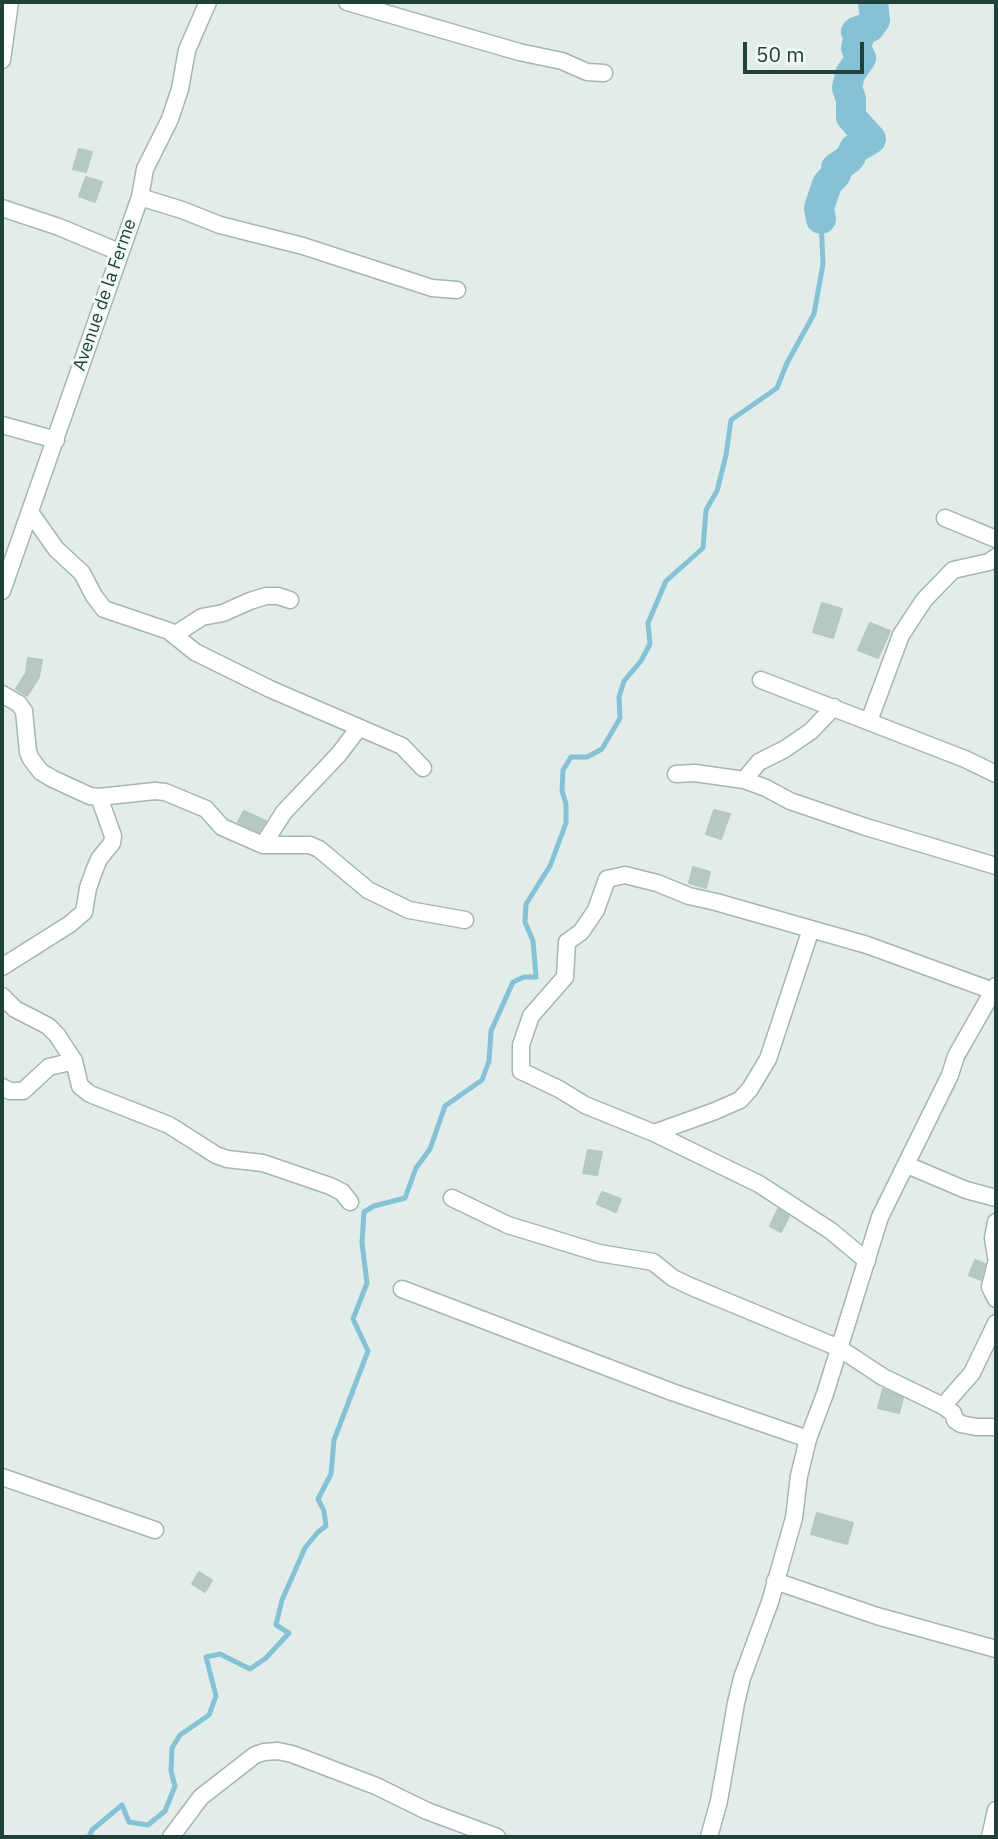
<!DOCTYPE html>
<html>
<head>
<meta charset="utf-8">
<style>
	body { margin:0 }
	#map { position:relative; width:998px; height:1839px; overflow:hidden; background:#e2ede9; font-family:"IBM Plex Sans",sans-serif }
	canvas { display:block }
	.frame { position:absolute; inset:0; border:4px solid #20403a; pointer-events:none }
	.scale { position:absolute; left:743px; top:42px; width:121px; height:32px; box-sizing:border-box; border:4px solid #20403a; border-top:0; padding-left:9px; font-size:21px; line-height:24px; white-space:nowrap; color:#20403a; -webkit-text-stroke:5px #f3f9f7; paint-order:stroke }
</style>
</head>
<body>
<div id="map">
<canvas width="998" height="1839"></canvas>
<div class="frame"></div>
<div class="scale">50 m</div>
</div>
<script>
const g = document.querySelector('canvas').getContext('2d');
g.lineJoin = 'round';
function shape(rows) {
  const path = new Path2D();
  for (const r of rows) {
    path.moveTo(r[0], r[1]);
    for (let i = 2; i < r.length; i += 2) path.lineTo(r[i], r[i + 1]);
  }
  return path;
}
function strokePath(path, color, width, dash) {
  g.strokeStyle = color;
  g.lineWidth = width;
  g.lineCap = dash ? 'butt' : 'round';
  g.setLineDash(dash || []);
  g.stroke(path);
}
function fill(path, color) {
  g.fillStyle = color;
  g.fill(path, 'evenodd');
}
function write(font, color, halo, rows, align = 'center') {
  g.font = font + ' "IBM Plex Sans",sans-serif';
  g.lineWidth = 6;
  g.setLineDash([]);
  g.textBaseline = 'middle';
  g.strokeStyle = halo;
  g.fillStyle = color;
  for (const [text, x, y, turn = 0] of rows) {
    g.save();
    g.translate(x, y);
    g.rotate((+turn || 0) * Math.PI / 180);
    g.textAlign = isNaN(turn) ? turn : align;
    if (halo) g.strokeText(text, 0, 0);
    g.fillText(text, 0, 0);
    g.restore();
  }
}
const stream = shape([
	[89,1837,92,1830,122,1805,129,1822,148,1825,165,1811,175,1786,171,1771,172,1748,180,1735,209,1715,216,1696,206,1657,220,1654,250,1669,266,1658,289,1633,276,1625,282,1600,305,1548,318,1532,326,1526,324,1511,318,1499,331,1474,334,1440,368,1351,353,1319,367,1283,362,1243,364,1212,374,1206,405,1198,416,1168,430,1149,445,1106,482,1080,489,1061,491,1031,513,982,524,977,536,977,533,941,525,922,526,904,550,866,566,823,566,804,562,791,563,770,571,757,587,757,602,749,620,718,619,697,624,681,641,661,650,644,648,623,666,581,703,548,706,510,717,491,726,455,731,420,777,388,787,363,814,314,823,264,821,219]
]);
const river = shape([
	[821,219,819,208,827,184,836,174,836,168,850,158,854,149,871,139,851,117,851,99,847,88,850,74,861,58,856,48,859,37,856,32,870,27,875,20,873,2]
]);
const building = shape([
	[79,149,92,152,86,172,73,169,79,149],
	[86,177,102,182,95,202,79,196,86,177],
	[822,603,842,609,833,638,813,632,822,603],
	[870,623,890,631,878,658,858,650,870,623],
	[28,658,42,660,39,677,27,696,16,689,26,673,28,658],
	[714,810,730,814,721,839,706,834,714,810],
	[244,811,266,821,259,832,238,822,244,811],
	[693,867,710,872,706,888,689,883,693,867],
	[588,1150,602,1152,597,1175,583,1173,588,1150],
	[602,1192,621,1199,616,1212,597,1204,602,1192],
	[778,1209,789,1216,781,1232,770,1226,778,1209],
	[975,1260,985,1264,981,1280,969,1275,975,1260],
	[883,1389,903,1398,899,1413,878,1408,883,1389],
	[817,1513,853,1523,847,1544,811,1534,817,1513],
	[199,1572,212,1580,205,1592,192,1584,199,1572]
]);
const minor = shape([
	[347,2,519,52,562,61,587,72,604,73],
	[2,60,10,2],
	[140,197,182,210,220,225,303,246,432,288,457,290],
	[2,208,59,227,119,252],
	[2,425,56,440],
	[30,512,56,549,82,573,94,596,104,609,169,631,195,652,270,689,402,746,423,768],
	[945,518,996,539],
	[2,591,140,197,145,169,170,119,180,89,187,50,208,2],
	[174,635,202,617,223,613,250,601,266,596,278,596,290,600],
	[761,680,965,759,996,774],
	[2,694,19,704,24,711,28,752,31,759,41,772,53,779,90,796,99,797,155,791,165,792,206,809,222,827,263,845,310,845,319,849,368,890,409,910,465,920],
	[869,721,901,635,924,600,953,570,989,562,996,557],
	[676,774,695,773,744,780,766,788,790,801,866,827,996,866],
	[744,780,759,762,785,749,811,731,834,707],
	[263,845,284,812,339,754,358,729],
	[2,967,70,924,84,912,88,888,94,871,99,859,112,843,113,836,99,797],
	[2,996,15,1009,48,1026,57,1035,74,1061,80,1086,90,1094,169,1125,216,1155,227,1159,263,1163,330,1186,342,1192,350,1202],
	[2,1087,10,1091,23,1091,49,1067,74,1061],
	[654,1133,715,1111,740,1100,750,1089,768,1059,811,929],
	[907,1165,966,1190,996,1198],
	[452,1198,508,1225,599,1253,653,1262,673,1278,692,1287,839,1348,883,1377,943,1406,953,1413,955,1420,961,1424,976,1427,996,1427],
	[996,1222,993,1238,996,1257],
	[867,1261,831,1231,759,1184,654,1133,585,1105,559,1089,521,1071,521,1045,531,1016,565,977,567,942,581,932,596,910,607,879,625,875,657,883,689,896,716,902,867,945,996,992],
	[996,1263,990,1287,996,1299],
	[402,1289,672,1392,808,1439],
	[943,1406,972,1373,996,1323],
	[2,1477,155,1530],
	[775,1581,877,1616,996,1649],
	[171,1837,201,1797,255,1755,264,1752,278,1751,292,1754,376,1786,427,1811,497,1837],
	[709,1837,719,1801,736,1703,742,1678,770,1602,794,1518,799,1476,808,1439,825,1394,880,1217,950,1075,956,1056,996,986],
	[990,1837,996,1810]
]);
const streetNames = [
	["Avenue de la Ferme",105,295,-71]
];
strokePath(stream, '#86c2d6', 5);
strokePath(river, '#86c2d6', 30);
fill(building, '#b7c8c3');
strokePath(building, '#b4c7c1', 2);
strokePath(minor, '#a4b6b1', 19);
strokePath(minor, '#fff', 16);
write('18px', '#20403a', '#f3f9f7', streetNames);
</script>
</body>
</html>
